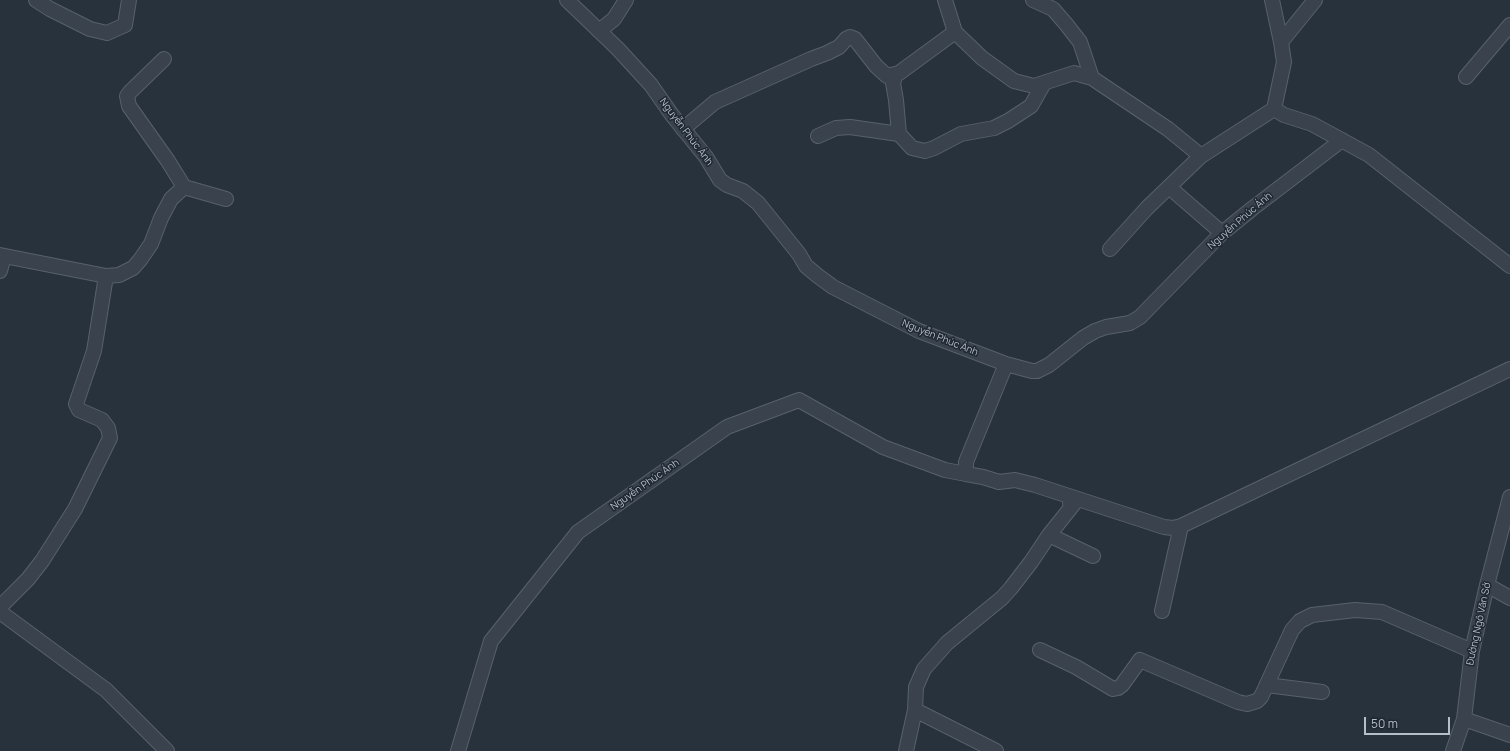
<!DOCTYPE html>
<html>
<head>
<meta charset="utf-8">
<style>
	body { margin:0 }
	#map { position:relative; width:1510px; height:751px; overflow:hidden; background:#27323c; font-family:Manrope,sans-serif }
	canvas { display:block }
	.scale { position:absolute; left:1364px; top:717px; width:86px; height:18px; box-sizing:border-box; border:2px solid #b6bec8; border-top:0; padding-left:5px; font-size:12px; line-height:14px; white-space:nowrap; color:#b6bec8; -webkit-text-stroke:3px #1f2832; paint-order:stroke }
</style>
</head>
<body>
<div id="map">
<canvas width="1510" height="751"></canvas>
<div class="scale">50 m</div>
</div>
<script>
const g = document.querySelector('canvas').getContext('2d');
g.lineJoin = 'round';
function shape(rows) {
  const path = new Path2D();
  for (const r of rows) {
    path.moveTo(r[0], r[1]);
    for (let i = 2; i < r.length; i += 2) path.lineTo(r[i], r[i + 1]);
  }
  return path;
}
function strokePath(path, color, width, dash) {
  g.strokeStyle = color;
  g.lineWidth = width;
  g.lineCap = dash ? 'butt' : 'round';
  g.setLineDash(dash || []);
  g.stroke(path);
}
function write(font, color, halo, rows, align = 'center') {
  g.font = font + ' Manrope,sans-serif';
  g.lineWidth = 3;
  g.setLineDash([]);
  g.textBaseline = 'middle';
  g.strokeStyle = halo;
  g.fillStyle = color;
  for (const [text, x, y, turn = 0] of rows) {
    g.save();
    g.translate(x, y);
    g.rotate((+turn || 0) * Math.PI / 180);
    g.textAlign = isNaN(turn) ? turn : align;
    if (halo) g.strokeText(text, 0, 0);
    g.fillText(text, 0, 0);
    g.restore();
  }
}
const minor = shape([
	[36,0,50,9,90,29,107,33,125,25,129,0],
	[567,0,618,49,651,85,672,115,706,157,720,180,727,185,743,191,758,203,799,254,806,266,818,276,833,287,919,331,1006,364,1032,371,1037,371,1049,365,1083,338,1095,331,1106,327,1130,323,1140,317,1222,233,1253,208,1342,140],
	[945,0,955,32,982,58,1014,81,1034,86,1074,73,1092,78,1168,129,1201,156],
	[1033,0,1053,9,1066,24,1080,42,1092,78],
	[599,31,614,19,626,0],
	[1281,42,1315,0],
	[164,59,130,92,127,96,129,106,168,161,184,187],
	[896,74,893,83,896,100,899,134],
	[1466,77,1510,25],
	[1274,109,1284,115,1312,124,1369,155,1510,266],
	[683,129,715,102,811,59,827,53,839,47,846,39,850,37,855,39,876,66,887,76,899,73,955,32],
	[818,136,836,128,850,127,899,134,912,148,925,151,934,148,961,134,994,128,1008,121,1031,106,1044,83],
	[1169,187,1222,233],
	[1110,249,1147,208,1201,156,1274,109,1284,62,1281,42,1272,0],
	[0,255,106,276,119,275,133,268,140,260,151,244,161,218,171,199,184,187,226,199],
	[0,271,4,256],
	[1006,364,966,462,966,474,983,477,999,482,1015,480,1035,485,1164,527,1173,528,1181,526,1510,369],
	[1049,535,1093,556],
	[1487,585,1510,598],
	[0,607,28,579,42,561,75,509,110,438,108,428,102,420,79,410,76,404,94,351,106,276],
	[1162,611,1181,526],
	[0,612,106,690,167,751],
	[1040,650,1076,667,1113,689,1118,688,1122,685,1140,660,1238,702,1247,704,1257,701,1261,697,1292,630,1300,621,1312,615,1355,610,1382,612,1472,651],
	[1267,685,1322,692],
	[915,710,996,751],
	[1464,719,1510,735],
	[458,751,491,641,578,532,727,427,799,400,883,447,945,470,966,474],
	[906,751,915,710,916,687,924,669,947,643,1002,598,1011,588,1031,562,1049,535,1077,500,1070,503],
	[1453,751,1464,719,1472,651,1487,585,1510,497]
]);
const streetNames = [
	["Nguyễn Phúc Ánh",686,132,53],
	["Nguyễn Phúc Ánh",1240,221,-41],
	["Nguyễn Phúc Ánh",940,338,22],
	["Nguyễn Phúc Ánh",645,485,-35],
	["Đường Ngô Văn Sở",1479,624,-78]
];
strokePath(minor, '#58616b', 16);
strokePath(minor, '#3a434d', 14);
write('10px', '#b6bec8', '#1f2832', streetNames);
</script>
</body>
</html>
